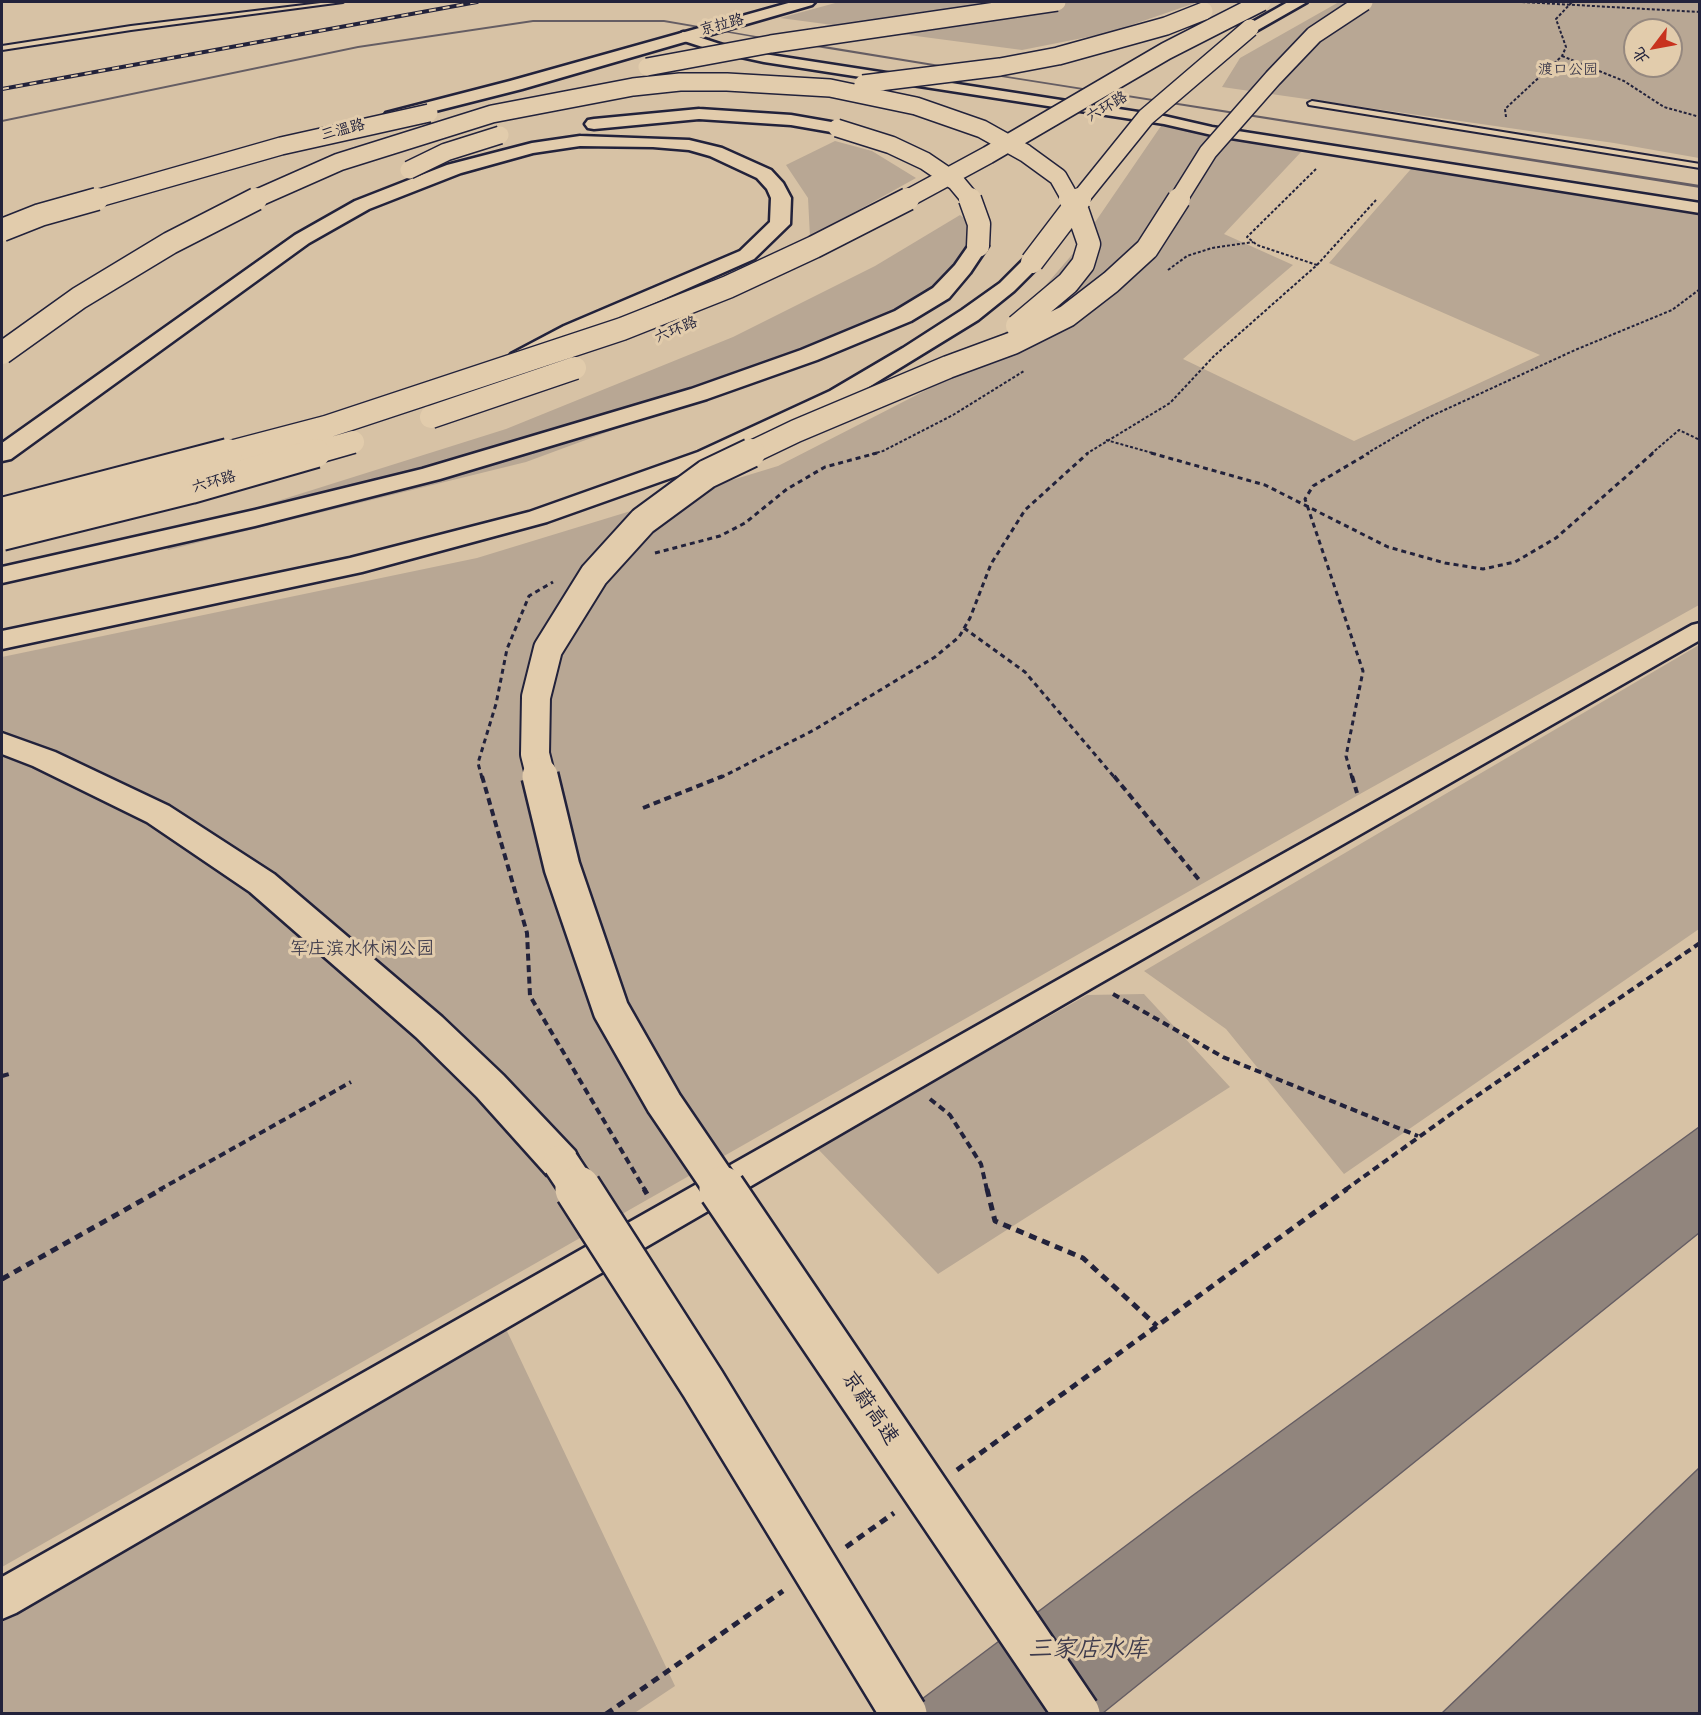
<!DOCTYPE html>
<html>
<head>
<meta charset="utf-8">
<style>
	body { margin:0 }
	#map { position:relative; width:1701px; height:1715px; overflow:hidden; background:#d7c2a5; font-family:"Playpen Sans","LXGW WenKai TC",sans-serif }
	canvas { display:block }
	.frame { position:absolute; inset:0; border:3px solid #22223b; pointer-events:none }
	.north { position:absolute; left:1623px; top:18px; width:60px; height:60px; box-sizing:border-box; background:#e2ccac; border:2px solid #95887f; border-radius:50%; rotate:238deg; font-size:16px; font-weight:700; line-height:24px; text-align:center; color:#22223b }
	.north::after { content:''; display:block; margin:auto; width:21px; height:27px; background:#c8321e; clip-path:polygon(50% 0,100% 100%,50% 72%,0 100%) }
</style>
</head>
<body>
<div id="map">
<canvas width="1701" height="1715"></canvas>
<div class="frame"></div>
<div class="north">北</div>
</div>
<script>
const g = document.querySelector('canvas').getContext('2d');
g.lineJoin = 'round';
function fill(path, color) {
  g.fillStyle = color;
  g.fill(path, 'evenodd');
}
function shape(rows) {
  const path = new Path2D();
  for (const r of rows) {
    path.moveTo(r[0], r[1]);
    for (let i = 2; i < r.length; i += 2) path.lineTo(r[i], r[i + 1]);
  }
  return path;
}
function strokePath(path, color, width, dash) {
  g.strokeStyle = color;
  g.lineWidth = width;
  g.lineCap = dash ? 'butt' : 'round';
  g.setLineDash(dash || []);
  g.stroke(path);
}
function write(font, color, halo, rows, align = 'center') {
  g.font = font + ' "Playpen Sans","LXGW WenKai TC",sans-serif';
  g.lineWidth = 6;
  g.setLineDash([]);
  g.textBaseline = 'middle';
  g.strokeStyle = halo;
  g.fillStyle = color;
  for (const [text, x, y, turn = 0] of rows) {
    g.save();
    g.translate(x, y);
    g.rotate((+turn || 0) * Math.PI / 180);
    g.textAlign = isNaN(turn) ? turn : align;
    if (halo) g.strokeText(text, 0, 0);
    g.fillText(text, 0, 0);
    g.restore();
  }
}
const green = shape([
	[839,2,1198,2,1108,33,1022,50,780,18],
	[1339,2,1699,2,1699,158,1614,143,1222,87,1240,58],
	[1635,30,1671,30,1671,66,1635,66],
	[1163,123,1302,151,1224,234,1293,265,1183,359,1354,441,1540,355,1329,263,1417,162,1699,206,1699,605,1360,794,2,1567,2,657,477,558,778,466,979,363,1076,250],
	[835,141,872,151,916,178,810,237,808,198,786,165],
	[960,215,970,222,977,254,889,328,526,462,168,550,163,537,506,429,733,337,875,266],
	[1699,645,1699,929,1344,1174,1226,1029,1144,971],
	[1144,994,1230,1087,938,1274,817,1148,1087,995],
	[506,1329,675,1686,633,1714,2,1713,2,1622]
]);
const water = shape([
	[1699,1127,1699,1233,1103,1713,902,1714,1192,1496,1699,1127],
	[1699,1468,1699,1713,1442,1713,1699,1468]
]);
const stream = shape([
	[533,20,664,20,773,39,771,40,664,22,533,22,358,48,2,122,2,120,358,46,533,20],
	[806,43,952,67,954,68,952,69,804,45,806,43],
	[987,73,1700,185,1700,188,989,75,987,73]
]);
const pathFar3 = shape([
	[1522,2,1700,12],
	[1562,56,1624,81,1664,107,1700,117],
	[1506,117,1505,109,1562,56,1566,47,1556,19,1572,2],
	[1317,265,1376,200],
	[1168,270,1187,256,1212,248,1253,242],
	[1106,440,1156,454],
	[872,454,883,451,953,415,1024,371],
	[1086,454,1170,403,1214,356,1317,265,1257,245,1247,237,1316,169],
	[1366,454,1427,418,1575,350,1672,310,1700,289],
	[1651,454,1679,430,1700,440]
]);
const pathFar2 = shape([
	[1151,453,1265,485,1388,547,1445,563,1483,569,1515,562,1556,538,1653,453],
	[655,553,720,536,745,523,787,489,825,467,877,453],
	[964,628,1025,672,1115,778],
	[482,778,478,763,496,704,507,649,529,596,553,582],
	[720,778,814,730,935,657,959,637,970,618,991,564,1025,510,1088,453],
	[1352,778,1346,756,1363,671,1305,499,1313,486,1369,453]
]);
const pathFar1 = shape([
	[482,776,527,933,530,996,645,1190],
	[1114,776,1200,881],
	[1352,776,1357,793],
	[643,808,723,776],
	[1113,994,1223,1057,1418,1136],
	[2,1076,9,1074],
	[930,1099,950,1115,981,1164,987,1190],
	[159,1190,351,1082],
	[1345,1190,1465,1104,1700,943]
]);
const path = shape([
	[644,1189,647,1194],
	[987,1189,995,1221,1083,1258,1157,1326],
	[2,1279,162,1189],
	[957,1470,1347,1189],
	[846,1547,894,1513],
	[606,1714,783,1591]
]);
const service = shape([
	[329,2,343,2,131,30,2,50,2,46,131,26,329,2],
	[1312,101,1700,164,1700,168,1309,105,1308,103,1312,101]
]);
const minor = shape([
	[683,32,726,46,764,54,1164,116,1212,127,1700,203,1700,213,1212,135,1164,124,764,62,718,52,678,39,676,36,683,32],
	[1700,623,1700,640,1097,985,16,1613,2,1619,2,1577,1077,969,1692,625,1700,623]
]);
const trunk = shape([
	[792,2,815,2,812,5,522,89,392,122,386,121,383,117,386,113,510,81,792,2]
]);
const motorway = shape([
	[1288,2,1307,2,1256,31,1244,31,1242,28,1288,2],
	[699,109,791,115,837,123,843,124,846,128,843,132,837,133,791,125,699,119,594,129,588,128,585,124,588,120,594,119,699,109],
	[580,136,689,140,722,148,771,170,783,183,791,198,790,224,754,259,580,336,519,366,511,364,508,359,511,354,564,326,740,251,770,222,771,198,767,189,757,178,710,156,689,150,653,147,580,146,533,153,461,173,369,209,309,243,11,459,2,461,2,443,295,235,355,201,447,165,532,143,580,136],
	[978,240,985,242,988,246,970,273,949,298,911,321,817,360,707,399,440,479,255,526,2,583,2,567,255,510,422,469,691,389,801,350,895,311,933,288,955,265,971,242,978,240],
	[1032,256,1039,258,1042,262,1039,266,1014,291,978,320,846,401,716,462,547,522,362,572,2,649,2,631,350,558,529,512,698,452,830,391,903,348,962,310,1000,283,1025,258,1032,256],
	[2,733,55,752,169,806,274,874,442,1017,503,1075,575,1151,581,1163,575,1175,561,1180,547,1175,477,1097,416,1037,250,892,147,822,33,766,2,754,2,733]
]);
const rail = shape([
	[2,89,477,2]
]);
const motorwayBridgeFar4 = shape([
	[647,67,771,44,1057,2],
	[863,84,1000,67,1058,56,1166,26,1204,11],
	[837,128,891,145,925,161,956,182,971,200],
	[409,170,446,152,500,135],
	[92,200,281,146,429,113],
	[253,200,339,162,492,114,633,87,680,82,727,82,830,88,916,106,982,129,1025,153,1058,177,1071,200],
	[905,200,988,155,1166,51,1262,2],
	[1079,200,1146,117,1250,28],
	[1178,200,1208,152,1273,78,1314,35,1364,2]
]);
const motorwayBridgeFar3 = shape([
	[970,199,979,224,978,246],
	[2,230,40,215,97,199],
	[1032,262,1080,199],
	[1017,326,1068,283,1083,264,1089,244,1078,212,1070,199],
	[2,353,79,298,170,243,256,199],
	[431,417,575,368],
	[223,454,326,427,622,329,728,287,814,247,908,199],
	[311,454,353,442],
	[748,454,796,431,948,367,1013,343,1067,316,1111,282,1147,249,1179,199]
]);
const motorwayBridgeFar2 = shape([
	[2,512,228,453],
	[2,536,191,489,316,453],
	[541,778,535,754,536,697,548,649,594,575,643,521,707,474,751,453]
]);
const motorwayBridgeFar1 = shape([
	[540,776,562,867,611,1010,664,1103,723,1190],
	[561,1163,579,1190]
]);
const motorwayBridge = shape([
	[578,1189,703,1384,904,1714],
	[722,1189,1077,1714]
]);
const farStreetnames = [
	["京拉路",722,25,-15],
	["六环路",1107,107,-31],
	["三温路",343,130,-15],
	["六环路",676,330,-23],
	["六环路",214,482,-16]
];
const farParknames = [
	["渡口公园",1568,70]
];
const parkNames = [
	["军庄滨水休闲公园",362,949]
];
const nearStreetnames = [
	["京蔚高速",870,1408,56]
];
const nearWaternames = [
	["三家店水库",1088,1649]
];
fill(green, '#b8a794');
fill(water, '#91857d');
strokePath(water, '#655d63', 1.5);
fill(stream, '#655d63');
strokePath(service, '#22223b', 4);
strokePath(minor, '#22223b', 5);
strokePath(trunk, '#22223b', 5);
strokePath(motorway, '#22223b', 5);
strokePath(pathFar3, '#22223b', 2, [3, 2]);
strokePath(pathFar2, '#22223b', 3, [5, 4]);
strokePath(pathFar1, '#22223b', 4, [7, 4.5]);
strokePath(path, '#22223b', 5, [8, 6]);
fill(service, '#e2ccac');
fill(minor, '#e2ccac');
fill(trunk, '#e2ccac');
fill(motorway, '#e2ccac');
strokePath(rail, '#22223b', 4);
strokePath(rail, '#e2ccac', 2, [7]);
strokePath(motorwayBridgeFar4, '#22223b', 20, []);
strokePath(motorwayBridgeFar3, '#22223b', 25, []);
strokePath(motorwayBridgeFar2, '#22223b', 32, []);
strokePath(motorwayBridgeFar1, '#22223b', 40, []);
strokePath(motorwayBridge, '#22223b', 50, []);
strokePath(motorwayBridgeFar4, '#e2ccac', 17);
strokePath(motorwayBridgeFar3, '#e2ccac', 22);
strokePath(motorwayBridgeFar2, '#e2ccac', 28);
strokePath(motorwayBridgeFar1, '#e2ccac', 35);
strokePath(motorwayBridge, '#e2ccac', 45);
write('15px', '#22223b', '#e2ccac', farStreetnames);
write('15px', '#403d4d', '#e2ccac', farParknames);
write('18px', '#403d4d', '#e2ccac', parkNames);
write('21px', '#22223b', '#e2ccac', nearStreetnames);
write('italic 24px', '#3e3b4c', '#e2ccac', nearWaternames);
</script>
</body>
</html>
